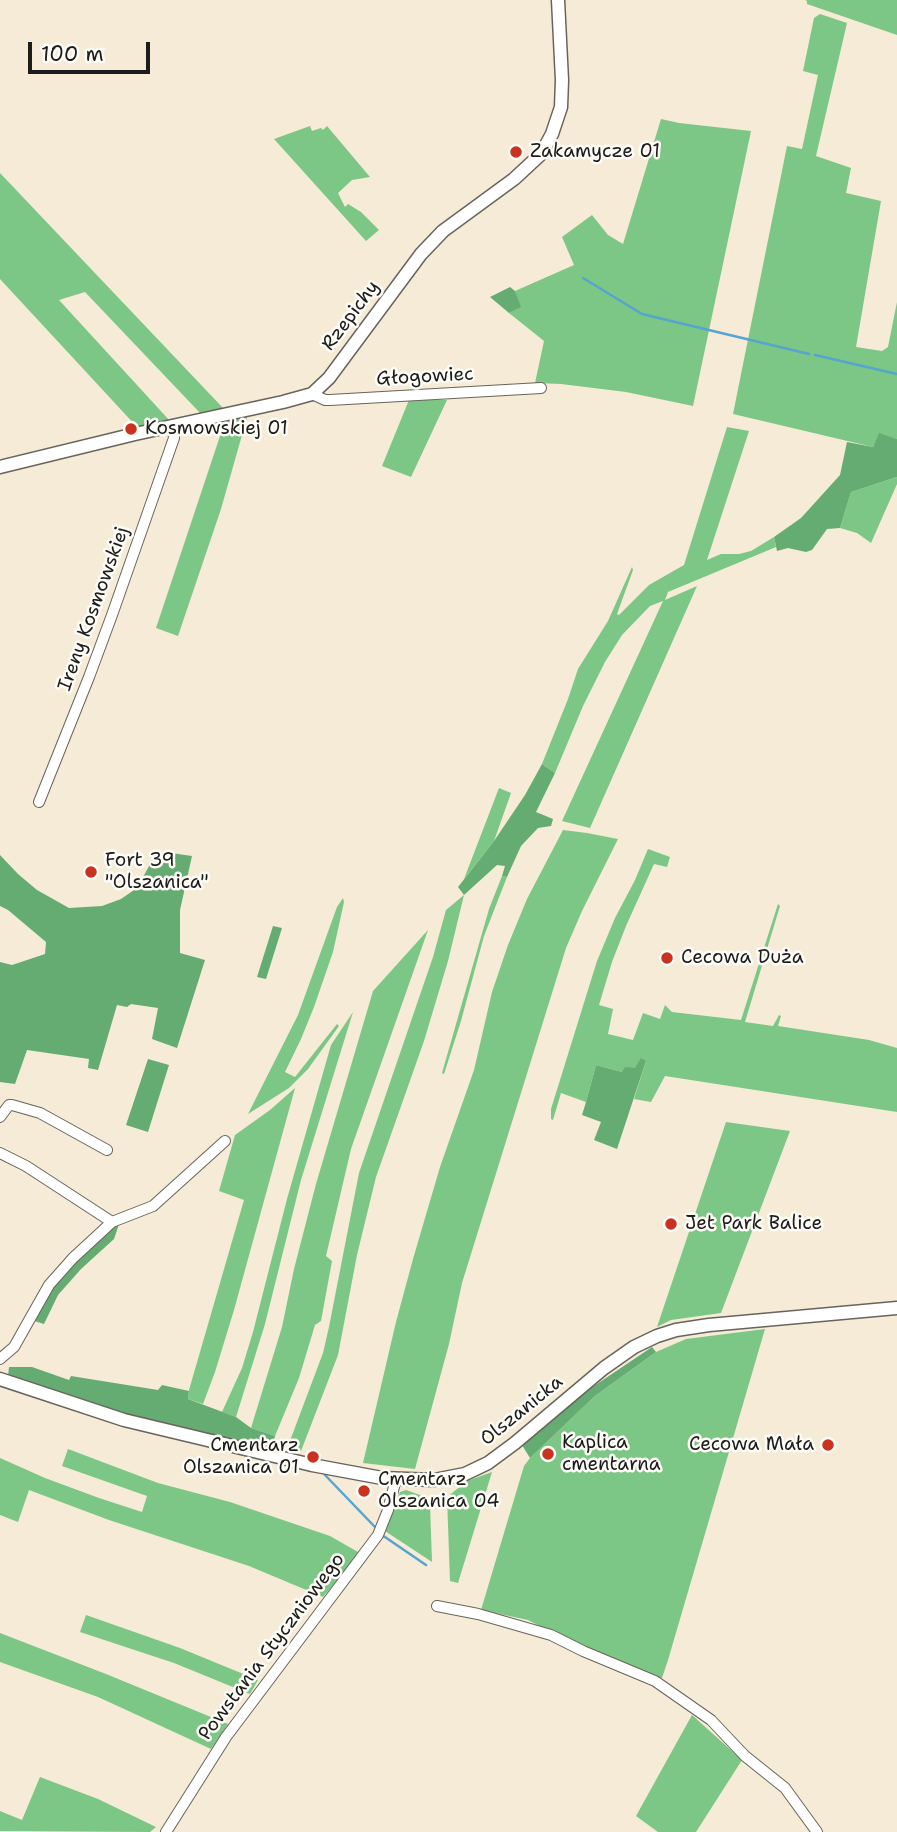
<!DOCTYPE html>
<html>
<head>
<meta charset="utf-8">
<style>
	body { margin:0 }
	#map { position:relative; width:897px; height:1832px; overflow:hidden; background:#f5ebd6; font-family:"Shantell Sans",sans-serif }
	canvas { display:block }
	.scale { position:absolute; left:28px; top:42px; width:122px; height:32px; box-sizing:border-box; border:4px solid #1c1c1c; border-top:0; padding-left:9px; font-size:21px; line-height:24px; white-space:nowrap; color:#1c1c1c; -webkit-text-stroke:5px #fdfcf7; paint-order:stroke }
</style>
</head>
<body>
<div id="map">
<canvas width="897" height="1832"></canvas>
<div class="scale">100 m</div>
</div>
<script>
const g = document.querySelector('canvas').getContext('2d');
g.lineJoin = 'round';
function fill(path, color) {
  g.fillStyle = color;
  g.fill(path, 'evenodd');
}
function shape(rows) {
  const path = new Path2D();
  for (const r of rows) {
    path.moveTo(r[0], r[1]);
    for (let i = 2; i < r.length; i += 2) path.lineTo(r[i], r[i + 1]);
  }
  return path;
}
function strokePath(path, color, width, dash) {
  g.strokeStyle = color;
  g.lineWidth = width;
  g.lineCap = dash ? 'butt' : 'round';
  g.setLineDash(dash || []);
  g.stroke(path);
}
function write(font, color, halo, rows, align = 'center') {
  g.font = font + ' "Shantell Sans",sans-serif';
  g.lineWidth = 5;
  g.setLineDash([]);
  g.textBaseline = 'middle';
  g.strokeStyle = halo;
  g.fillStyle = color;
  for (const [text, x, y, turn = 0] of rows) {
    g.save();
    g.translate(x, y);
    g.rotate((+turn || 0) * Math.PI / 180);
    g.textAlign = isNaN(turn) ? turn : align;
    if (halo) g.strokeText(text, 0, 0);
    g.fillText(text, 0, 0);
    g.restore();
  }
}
const green = shape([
	[805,0,897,0,897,35,807,4,807,1],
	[820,14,847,23,816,156,851,168,846,193,881,201,856,347,882,351,888,347,897,302,897,439,879,434,873,447,733,414,787,146,802,149,818,75,803,71,814,18],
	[661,119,679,123,751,131,693,406,626,392,561,384,535,383,544,341,509,313,520,307,515,291,574,265,562,237,592,215,608,235,623,244],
	[310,126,312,131,321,128,323,130,327,126,370,177,352,180,338,193,345,207,348,204,361,212,379,230,366,241,274,139],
	[0,173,223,408,202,415,85,292,59,300,170,421,137,427,0,279],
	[409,400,447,400,411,477,382,466],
	[248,414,221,509,178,636,156,628,226,418],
	[727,427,749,431,707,560,721,554,739,554,751,551,774,537,776,547,668,592,665,600,697,586,590,828,562,821,663,601,650,606,622,635,605,662,583,706,555,773,542,764,568,699,578,669,608,621,632,567,633,570,617,614,619,615,649,585,684,565],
	[897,477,897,484,871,543,857,533,840,528,851,492],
	[499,788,511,793,494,841,464,879],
	[563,830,587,833,618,839,582,911,566,948,462,1283,449,1344,415,1469,363,1463,396,1322,413,1259,440,1167,474,1070,492,992,508,945,527,899],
	[648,849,670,857,667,867,654,864,626,926,612,962,599,1005,613,1009,608,1034,633,1040,643,1013,660,1019,665,1005,672,1012,741,1020,778,904,780,906,745,1022,773,1026,779,1015,781,1016,778,1026,869,1040,897,1048,897,1112,665,1076,651,1102,634,1099,646,1061,635,1068,622,1072,596,1065,586,1102,561,1093,553,1120,551,1119,551,1109,597,961,615,918,635,880],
	[502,876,507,877,484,936,461,1021,444,1074,442,1073,489,909],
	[464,895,448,961,424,1041,376,1177,357,1255,338,1355,301,1451,288,1446,323,1353,329,1327,359,1173,433,957,446,910],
	[343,898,344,902,333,952,314,1007,301,1039,285,1072,295,1077,337,1024,339,1026,308,1069,289,1088,248,1114,298,1015,337,907],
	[428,930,351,1149,326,1256,332,1261,321,1321,315,1325,299,1378,275,1436,251,1428,282,1327,294,1269,316,1184,373,991],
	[353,1012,301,1180,265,1324,236,1417,222,1412,242,1368,253,1332,287,1199,331,1045],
	[295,1088,234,1310,215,1372,203,1404,188,1399,189,1390,244,1200,219,1191,235,1135,270,1110],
	[726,1122,790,1131,721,1313,671,1320,657,1327],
	[765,1329,668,1660,662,1678,646,1674,580,1647,528,1620,481,1610,524,1466,530,1458,595,1396,656,1352,686,1339],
	[68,1449,158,1483,230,1502,330,1536,358,1552,349,1566,323,1597,249,1566,109,1520,29,1490,18,1522,0,1515,0,1458,45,1478,99,1498,142,1512,147,1496,62,1466],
	[492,1472,458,1583,450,1581,447,1497,467,1481],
	[406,1490,420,1495,426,1499,430,1505,432,1562,385,1531,400,1492],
	[86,1615,180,1648,258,1680,250,1694,174,1663,80,1632],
	[0,1633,106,1674,228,1724,211,1749,98,1697,0,1662],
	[692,1715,742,1760,696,1832,658,1832,636,1816],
	[40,1777,98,1799,156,1827,150,1832,0,1831,0,1811,22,1820]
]);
const forest = shape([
	[510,287,515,291,521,307,509,313,490,297],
	[879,433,897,439,897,477,851,492,840,528,827,529,812,550,806,552,788,548,777,551,774,537,801,518,840,475,847,442,873,447],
	[542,764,555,773,536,812,553,819,551,826,538,828,521,846,507,877,502,876,505,866,497,865,464,895,458,887,494,841,525,795],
	[171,853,192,856,180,910,180,953,205,960,177,1048,152,1039,158,1008,131,1004,127,1007,117,1005,98,1070,88,1068,89,1059,27,1050,15,1084,0,1082,0,962,12,965,45,954,46,942,8,910,0,906,0,855,18,874,37,890,69,908,102,906,121,899,137,888,154,857],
	[273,926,282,928,266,979,257,977],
	[641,1058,646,1061,617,1149,594,1140,601,1122,582,1115,586,1102,596,1065,622,1072,625,1067,635,1068],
	[148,1059,169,1065,148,1132,126,1125],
	[107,1222,119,1224,114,1239,81,1269,58,1295,44,1324,31,1320,44,1286],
	[652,1347,656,1352,595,1396,530,1458,522,1445,582,1394],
	[9,1367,32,1367,69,1380,71,1376,158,1390,162,1385,189,1391,188,1399,236,1417,251,1428,275,1436,272,1451,183,1427,122,1414,8,1376]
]);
const stream = shape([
	[583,278,642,314,809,354],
	[815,355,897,374],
	[325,1475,375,1527],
	[382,1535,426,1565]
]);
const minor = shape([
	[312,394,325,400,330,400,541,388],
	[39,802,89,677,112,615,174,438,173,426],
	[0,1117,9,1105,12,1105,40,1113,107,1150],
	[0,1153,26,1166,112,1222],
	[0,1359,14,1347,49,1285,73,1258,112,1222,153,1206,225,1141],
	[437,1606,478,1614,551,1635,583,1651,655,1681,711,1720,745,1756,785,1788,817,1832],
	[166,1832,226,1737,378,1535,388,1510,396,1479]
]);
const tertiary = shape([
	[0,467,135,434,283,402,312,394,329,378,421,254,443,231,514,179,541,154,552,134,561,107,562,80,558,0],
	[0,1379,124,1420,312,1465,382,1478,434,1480,465,1474,488,1463,515,1443,604,1368,634,1347,657,1336,676,1330,709,1325,897,1308]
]);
const markers = [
	[516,152,7,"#c8321e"],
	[131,429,7,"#c8321e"],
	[91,872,7,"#c8321e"],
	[667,958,7,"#c8321e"],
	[671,1224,7,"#c8321e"],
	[828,1445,7,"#c8321e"],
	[548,1454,7,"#c8321e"],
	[313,1457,7,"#c8321e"],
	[364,1491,7,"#c8321e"]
];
const poiNames = [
	["Zakamycze 01",530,152],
	["Kosmowskiej 01",145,429],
	["Fort 39",105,861],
	["\"Olszanica\"",105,883],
	["Cecowa Duża",681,958],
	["Jet Park Balice",685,1224],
	["Kaplica",562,1443],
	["cmentarna",562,1465],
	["Cecowa Mała",814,1445,"right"],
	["Cmentarz",299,1446,"right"],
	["Olszanica 01",299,1468,"right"],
	["Cmentarz",378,1480],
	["Olszanica 04",378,1502]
];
const streetNames = [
	["Rzepichy",351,316,-53],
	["Głogowiec",425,377,-3],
	["Ireny Kosmowskiej",94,609,-70],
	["Olszanicka",522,1411,-39],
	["Powstania Styczniowego",272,1647,-53]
];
fill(green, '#7cc785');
fill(forest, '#65ac72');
strokePath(stream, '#56a4d0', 2.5);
strokePath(minor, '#68645d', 12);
strokePath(tertiary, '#68645d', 15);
strokePath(minor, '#fff', 10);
strokePath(tertiary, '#fff', 12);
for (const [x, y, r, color] of markers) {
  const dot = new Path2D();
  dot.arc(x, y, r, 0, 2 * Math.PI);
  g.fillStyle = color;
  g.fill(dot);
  strokePath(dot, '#fdfcf7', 2.5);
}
write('19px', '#1c1c1c', '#fdfcf7', poiNames, 'left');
write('19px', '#1c1c1c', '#fdfcf7', streetNames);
</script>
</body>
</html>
